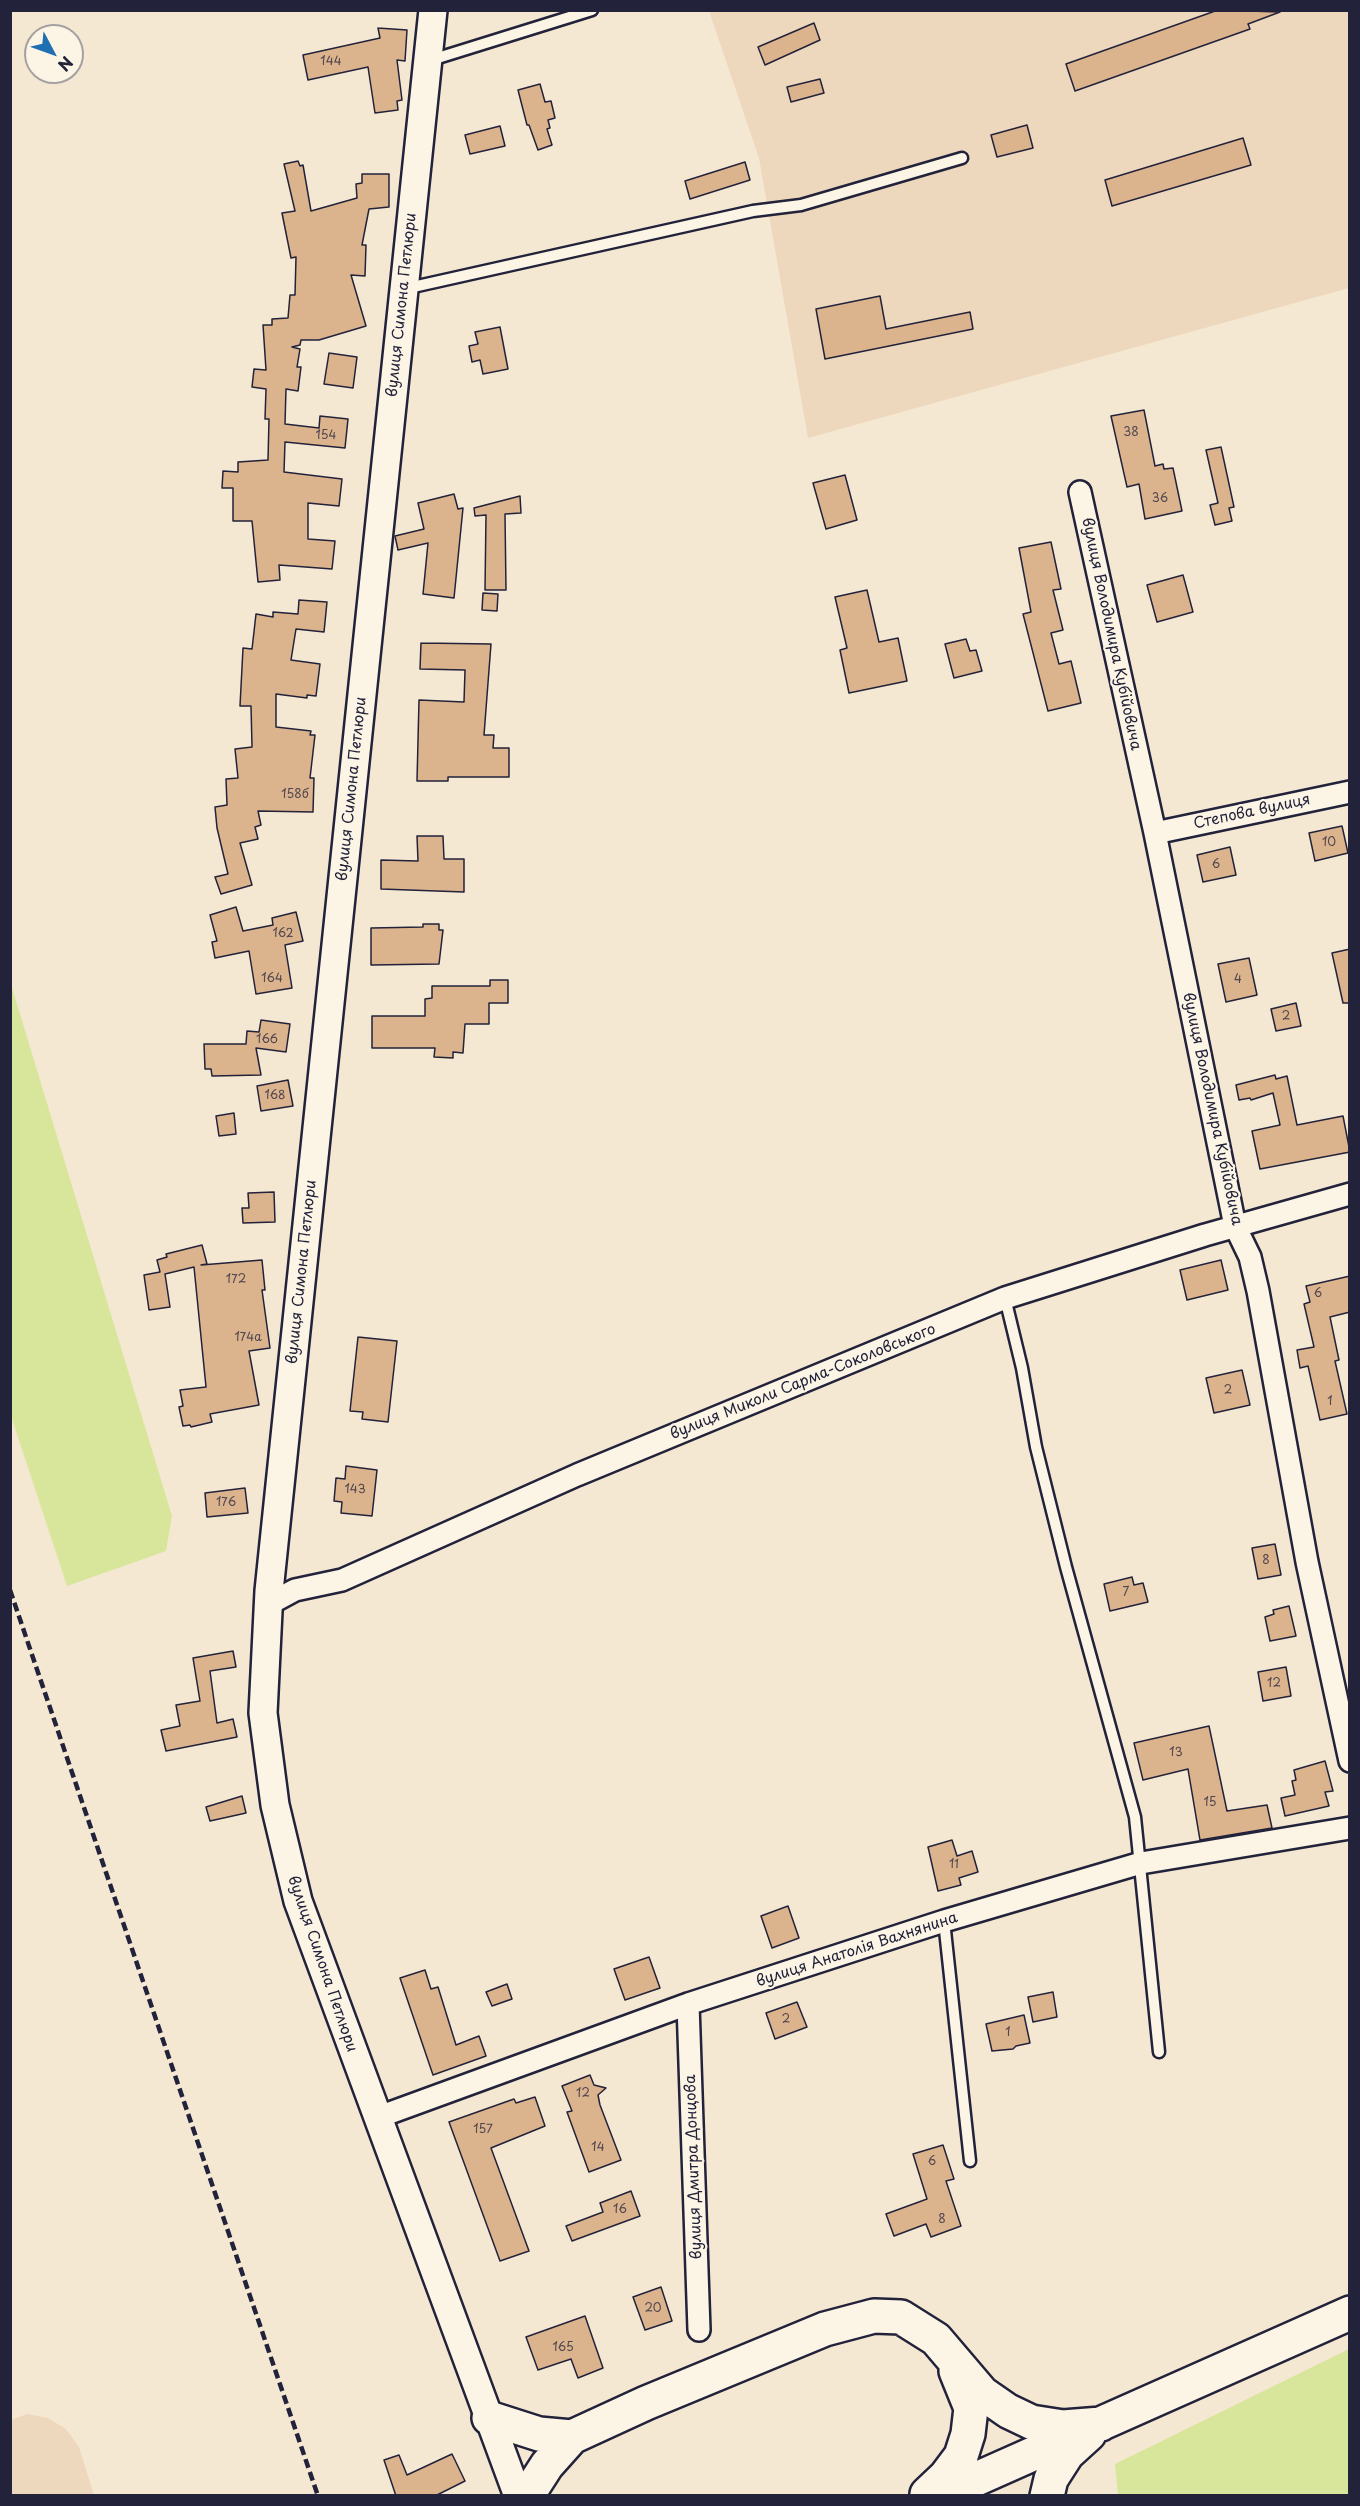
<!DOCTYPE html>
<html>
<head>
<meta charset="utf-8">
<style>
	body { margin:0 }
	#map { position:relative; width:1360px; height:2506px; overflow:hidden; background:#f5e8d3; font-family:"Playpen Sans",sans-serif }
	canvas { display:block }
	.frame { position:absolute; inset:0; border:12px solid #22223b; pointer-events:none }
	.north { position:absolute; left:24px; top:24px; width:60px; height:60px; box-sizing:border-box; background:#fcf5e5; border:2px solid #a5a1a1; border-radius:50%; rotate:131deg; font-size:16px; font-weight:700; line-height:24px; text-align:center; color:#22223b }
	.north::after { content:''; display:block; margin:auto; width:21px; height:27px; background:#1f6fb2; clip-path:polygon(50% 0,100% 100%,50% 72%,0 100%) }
</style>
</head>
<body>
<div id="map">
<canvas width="1360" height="2506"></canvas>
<div class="frame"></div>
<div class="north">N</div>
</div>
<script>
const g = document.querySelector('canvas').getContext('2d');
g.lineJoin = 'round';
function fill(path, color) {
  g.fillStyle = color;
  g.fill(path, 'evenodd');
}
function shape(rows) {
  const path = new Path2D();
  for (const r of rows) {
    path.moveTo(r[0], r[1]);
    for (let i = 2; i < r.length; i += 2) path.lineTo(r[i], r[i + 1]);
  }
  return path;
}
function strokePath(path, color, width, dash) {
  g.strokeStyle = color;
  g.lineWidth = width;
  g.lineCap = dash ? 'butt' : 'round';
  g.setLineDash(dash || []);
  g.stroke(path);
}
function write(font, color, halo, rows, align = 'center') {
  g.font = font + ' "Playpen Sans",sans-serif';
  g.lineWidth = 4.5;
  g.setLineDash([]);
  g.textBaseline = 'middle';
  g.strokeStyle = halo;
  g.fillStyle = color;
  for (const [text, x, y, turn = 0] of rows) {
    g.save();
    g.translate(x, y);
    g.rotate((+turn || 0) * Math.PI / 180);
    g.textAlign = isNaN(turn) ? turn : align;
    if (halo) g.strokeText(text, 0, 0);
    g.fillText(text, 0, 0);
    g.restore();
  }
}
const built = shape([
	[709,11,1349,11,1349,288,808,438,759,158],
	[27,2414,48,2418,66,2429,79,2447,94,2495,11,2495,11,2420]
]);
const green = shape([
	[10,981,172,1516,166,1551,67,1586,11,1416],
	[1349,2349,1349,2495,1118,2495,1115,2464]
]);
const building = shape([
	[1218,10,1280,12,1248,24,1250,29,1075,91,1066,64,1218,10],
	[814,23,820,40,765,65,758,47,814,23],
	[378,28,407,30,405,61,397,60,402,100,397,101,398,110,375,113,368,67,308,80,303,55,380,38,378,28],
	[820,79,824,93,791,102,787,87,820,79],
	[540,84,545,102,551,101,555,118,548,120,550,128,547,129,552,145,538,150,529,125,527,125,518,90,540,84],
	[1027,125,1033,148,997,157,991,135,1027,125],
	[500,126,505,146,470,154,465,135,500,126],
	[1243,138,1251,165,1112,206,1105,180,1243,138],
	[298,161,300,166,303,165,311,211,357,198,356,184,362,183,362,174,389,174,389,207,369,209,362,245,366,245,365,276,351,275,366,326,319,340,301,340,300,345,292,347,300,349,297,367,301,367,298,391,286,389,285,424,319,428,320,416,348,419,345,448,285,442,284,472,342,479,339,506,308,503,308,539,335,541,332,569,279,565,280,580,258,582,252,521,233,521,233,488,222,488,223,471,238,472,238,462,268,460,269,419,265,419,266,389,252,387,254,369,266,370,263,325,272,325,272,319,288,318,290,295,295,295,296,257,291,258,282,213,295,211,284,164,298,161],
	[745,162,750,180,690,199,685,181,745,162],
	[880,296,886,329,970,312,973,329,825,359,816,309,880,296],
	[500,327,508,369,483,374,480,360,472,362,469,346,478,344,475,332,500,327],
	[329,353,357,357,353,388,324,384,329,353],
	[1144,410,1155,466,1163,464,1164,469,1173,468,1182,511,1145,519,1139,484,1127,487,1111,416,1144,410],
	[1221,447,1234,507,1229,508,1232,521,1215,525,1210,505,1218,503,1206,450,1221,447],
	[845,475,857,520,826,529,813,483,845,475],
	[454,494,458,509,463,508,454,598,423,594,428,543,398,550,395,536,424,529,418,503,454,494],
	[520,496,521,513,505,514,506,590,485,590,486,515,475,516,474,508,520,496],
	[1051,542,1061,589,1053,590,1063,630,1051,633,1059,664,1071,661,1081,703,1048,711,1023,614,1031,612,1019,548,1051,542],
	[1183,575,1193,612,1157,622,1147,585,1183,575],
	[867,590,879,642,898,638,907,681,849,693,840,650,847,648,835,597,867,590],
	[483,593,498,594,497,611,482,610,483,593],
	[299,600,327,602,324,632,296,629,291,660,320,664,316,696,307,695,307,698,276,694,276,727,311,731,310,735,315,735,310,778,314,778,313,812,258,811,261,825,255,827,258,839,240,843,252,885,221,894,215,877,228,874,217,828,215,807,227,805,226,779,238,778,235,749,252,747,251,706,240,706,243,648,252,649,256,614,273,617,273,612,298,614,299,600],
	[966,639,970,651,976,650,982,671,954,678,945,644,966,639],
	[421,643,491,644,484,735,494,735,493,748,509,748,509,777,448,777,448,781,417,781,419,700,464,702,465,670,420,669,421,643],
	[1342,826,1348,853,1315,861,1309,833,1342,826],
	[417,836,443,836,444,859,464,859,464,892,381,889,381,860,418,861,417,836],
	[1230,847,1236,875,1203,882,1197,855,1230,847],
	[236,907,243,931,273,925,272,918,296,912,303,941,285,945,292,988,256,994,249,951,215,958,212,942,217,941,210,915,236,907],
	[423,924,439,924,439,930,443,930,439,964,371,965,371,928,423,927,423,924],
	[1350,949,1350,1003,1343,1003,1332,953,1350,949],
	[1249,958,1257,995,1226,1002,1218,964,1249,958],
	[490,980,508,980,508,1003,489,1003,489,1024,465,1024,463,1053,453,1052,453,1058,434,1057,435,1048,372,1048,372,1016,425,1016,425,999,432,998,432,986,490,986,490,980],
	[1296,1003,1301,1026,1276,1031,1271,1009,1296,1003],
	[261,1020,290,1024,286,1052,256,1048,261,1075,212,1076,211,1069,205,1069,204,1044,246,1044,247,1031,259,1032,261,1020],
	[1275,1075,1276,1079,1287,1076,1297,1125,1343,1116,1350,1152,1260,1169,1252,1131,1280,1125,1273,1093,1251,1100,1250,1098,1239,1100,1236,1085,1275,1075],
	[288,1080,293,1106,261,1111,257,1086,288,1080],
	[234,1113,236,1134,219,1136,216,1116,234,1113],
	[274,1192,275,1222,243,1223,242,1208,249,1208,248,1193,274,1192],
	[202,1245,207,1264,201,1265,262,1260,265,1290,262,1290,270,1348,249,1351,259,1405,210,1414,212,1422,191,1427,190,1425,183,1426,179,1407,183,1406,180,1390,206,1387,194,1267,165,1274,170,1307,149,1310,144,1275,160,1272,157,1260,167,1257,166,1254,202,1245],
	[1221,1260,1228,1290,1187,1300,1180,1270,1221,1260],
	[1350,1276,1350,1312,1330,1317,1339,1360,1335,1361,1347,1414,1320,1420,1308,1366,1300,1368,1297,1350,1314,1347,1304,1304,1310,1302,1306,1286,1350,1276],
	[358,1337,397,1341,388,1422,362,1419,363,1412,350,1411,358,1337],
	[1242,1370,1250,1405,1214,1413,1206,1378,1242,1370],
	[346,1466,377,1470,372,1516,341,1513,342,1502,334,1501,336,1478,345,1479,346,1466],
	[245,1488,248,1513,207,1517,205,1493,245,1488],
	[1275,1544,1281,1575,1258,1579,1252,1548,1275,1544],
	[1132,1577,1134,1585,1143,1583,1148,1602,1110,1611,1104,1584,1132,1577],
	[1289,1606,1296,1636,1270,1641,1265,1617,1274,1614,1273,1610,1289,1606],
	[233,1651,236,1667,210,1671,217,1723,233,1719,237,1737,166,1751,161,1730,180,1726,176,1705,200,1701,193,1658,233,1651],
	[1286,1667,1291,1696,1263,1701,1258,1672,1286,1667],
	[1209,1726,1227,1811,1267,1805,1272,1828,1200,1840,1188,1769,1143,1780,1134,1743,1209,1726],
	[1325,1761,1333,1791,1325,1792,1329,1806,1285,1816,1281,1798,1295,1795,1292,1781,1296,1780,1294,1770,1325,1761],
	[242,1796,246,1813,210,1821,206,1807,242,1796],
	[952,1840,957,1856,972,1851,978,1872,959,1878,961,1885,938,1891,928,1847,952,1840],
	[788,1906,799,1938,772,1948,761,1916,788,1906],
	[649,1957,660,1988,625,2000,614,1969,649,1957],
	[425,1970,431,1989,438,1987,456,2045,479,2036,486,2056,433,2075,400,1978,425,1970],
	[507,1984,512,1999,492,2006,486,1992,507,1984],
	[1053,1992,1057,2017,1033,2022,1028,1997,1053,1992],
	[797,2002,807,2027,775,2039,766,2013,797,2002],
	[1024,2015,1030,2043,1016,2046,1013,2049,992,2051,986,2024,1024,2015],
	[590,2075,594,2085,606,2088,598,2095,600,2105,621,2160,589,2172,567,2112,572,2111,562,2086,590,2075],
	[535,2097,545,2126,491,2148,529,2251,500,2261,449,2122,514,2099,516,2103,535,2097],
	[943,2145,954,2179,946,2181,961,2226,931,2237,926,2224,894,2236,886,2214,927,2199,913,2154,943,2145],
	[631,2191,640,2216,572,2241,566,2226,603,2212,600,2203,631,2191],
	[661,2287,672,2321,645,2330,633,2297,661,2287],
	[585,2316,603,2368,578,2378,571,2359,538,2370,526,2337,585,2316],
	[452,2454,465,2481,435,2496,396,2496,384,2460,399,2455,407,2475,452,2454]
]);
const service = shape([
	[428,61,592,10],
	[404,289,753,211,801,205,962,158],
	[1005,1298,1022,1368,1036,1447,1066,1567,1135,1817,1159,2052],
	[944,1921,970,2161]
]);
const minor = shape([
	[1080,492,1155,833,1235,1226,1250,1257,1258,1291,1307,1562,1350,1761],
	[1155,833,1350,792],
	[269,1604,295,1590,342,1580,577,1475,1005,1298,1205,1235,1350,1194],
	[688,2004,699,2330],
	[376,2118,688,2004,944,1921,1141,1863,1350,1828]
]);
const tertiary = shape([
	[433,10,269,1591,263,1713,275,1805,298,1901,518,2496]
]);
const primary = shape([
	[489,2418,539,2434,572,2437],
	[927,2494,946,2476,961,2456,968,2434,971,2408,956,2371],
	[527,2496,547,2465,572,2437,646,2403,825,2329,874,2316,901,2317,936,2339,982,2393,1008,2411,1031,2422,1063,2427,1101,2424],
	[938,2496,1350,2313],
	[1047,2496,1051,2479,1067,2454,1089,2434]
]);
const rail = shape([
	[10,1590,318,2496]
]);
const numberNames = [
	["144",331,62],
	["38",1131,433],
	["154",326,436],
	["36",1160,499],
	["158б",295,795],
	["10",1329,843],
	["6",1216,865],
	["162",283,934],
	["164",272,979],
	["4",1238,980],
	["2",1286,1017],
	["166",267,1040],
	["168",275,1096],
	["172",236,1280],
	["6",1318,1294],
	["174а",248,1338],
	["2",1228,1391],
	["1",1330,1402],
	["143",355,1490],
	["176",226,1503],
	["8",1266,1561],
	["7",1126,1593],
	["12",1274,1684],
	["13",1176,1753],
	["15",1210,1803],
	["11",954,1865],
	["2",786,2020],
	["1",1008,2033],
	["12",583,2094],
	["157",483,2130],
	["14",598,2148],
	["6",932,2162],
	["16",620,2210],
	["8",942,2220],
	["20",653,2309],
	["165",563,2348]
];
const streetNames = [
	["вулиця Симона Петлюри",402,305,-84],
	["вулиця Володимира Кубійовича",1111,634,78],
	["вулиця Симона Петлюри",352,789,-84],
	["Степова вулиця",1252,812,-12],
	["вулиця Володимира Кубійовича",1212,1109,78],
	["вулиця Симона Петлюри",302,1272,-84],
	["вулиця Миколи Сарма-Соколовського",803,1382,-22],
	["вулиця Анатолія Вахнянина",857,1950,-18],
	["вулиця Симона Петлюри",322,1964,71],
	["вулиця Дмитра Донцова",694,2167,-92]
];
fill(built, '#edd8be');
fill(green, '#d7e69a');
fill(building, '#dbb38c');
strokePath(building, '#22223b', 1.5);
strokePath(service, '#22223b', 15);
strokePath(minor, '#22223b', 26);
strokePath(tertiary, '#22223b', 32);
strokePath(primary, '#22223b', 38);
strokePath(service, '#fcf5e5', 10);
strokePath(minor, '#fcf5e5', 21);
strokePath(tertiary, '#fcf5e5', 27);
strokePath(primary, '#fcf5e5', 33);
strokePath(rail, '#22223b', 4.5, [9, 4.5]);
write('12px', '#50464f', null, numberNames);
write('15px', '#22223b', '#fcf5e5', streetNames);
</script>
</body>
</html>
